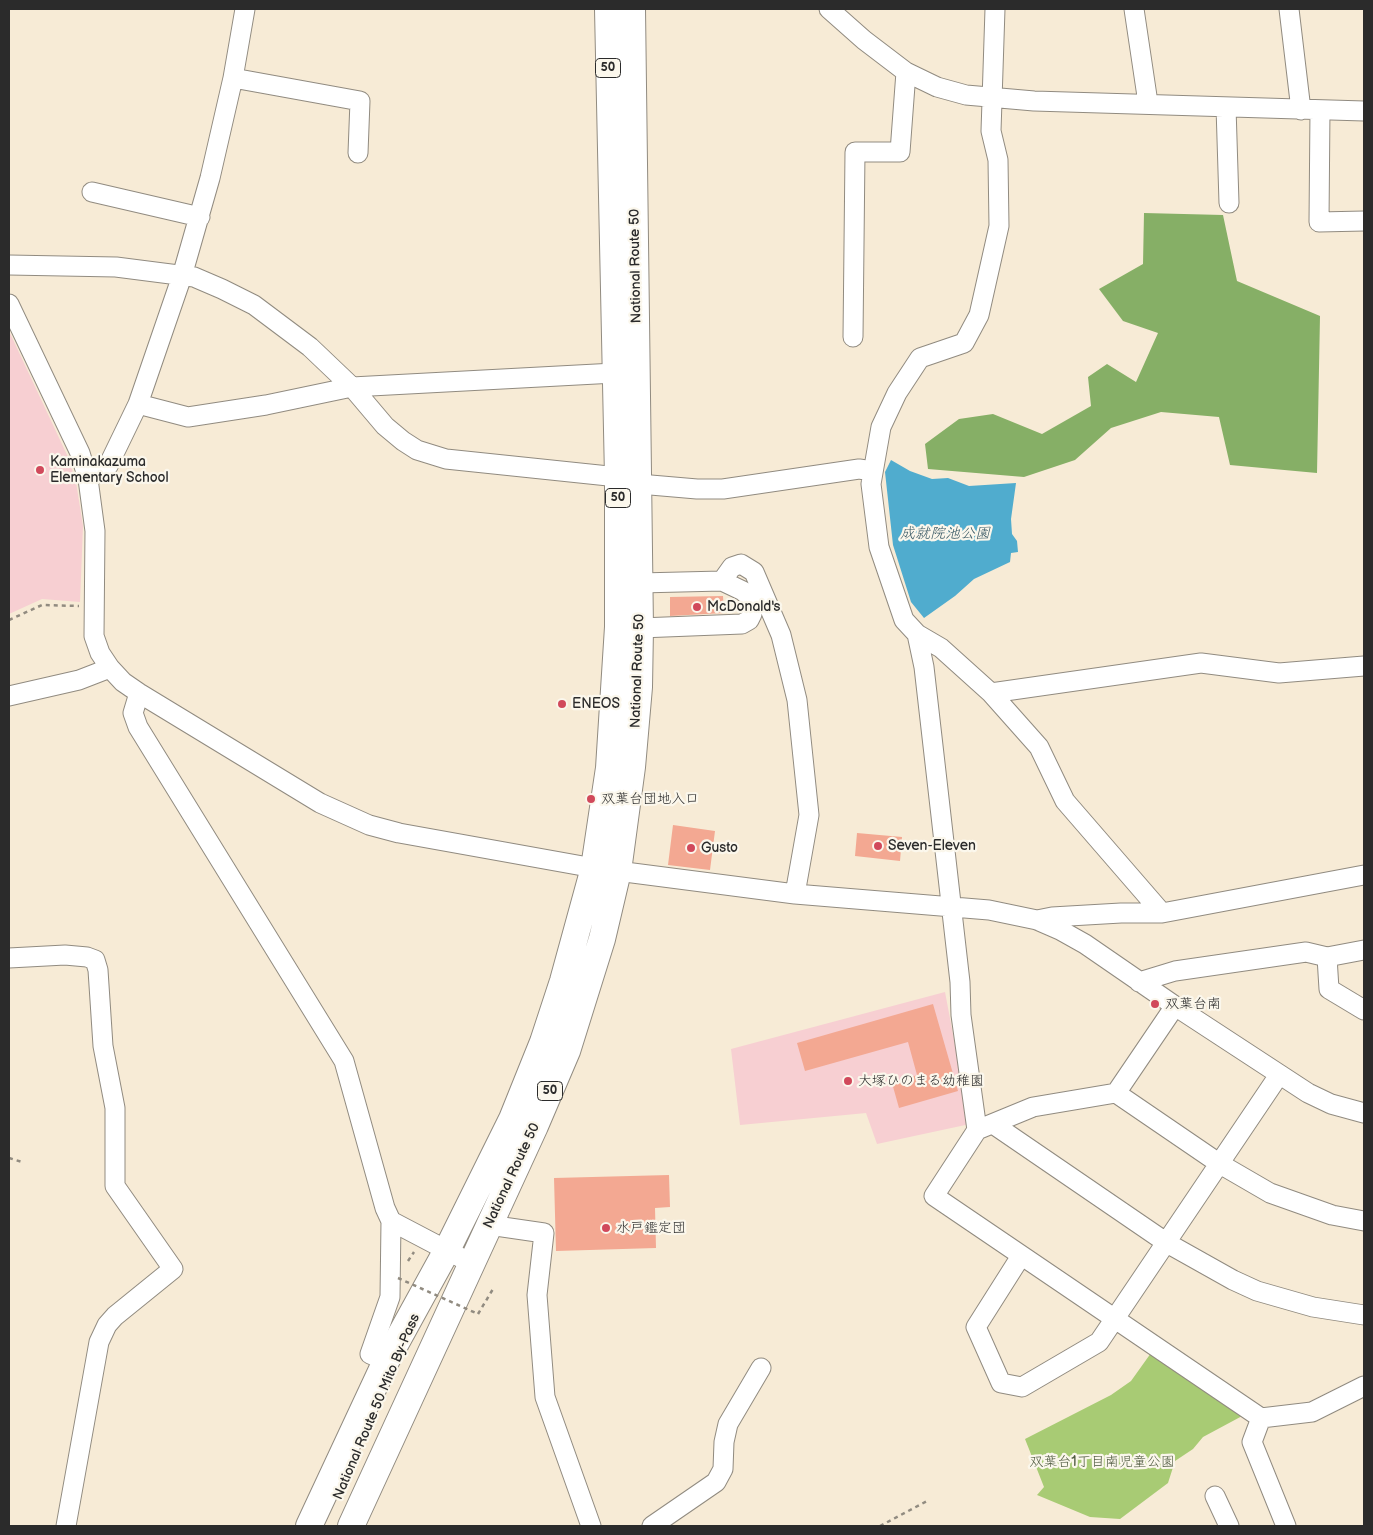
<!DOCTYPE html>
<html>
<head>
<meta charset="utf-8">
<style>
	body { margin:0 }
	#map { position:relative; width:1373px; height:1535px; overflow:hidden; background:#f7ebd6; font-family:"Balsamiq Sans",sans-serif }
	canvas { display:block }
	.frame { position:absolute; inset:0; border:10px solid #2b2b2b; pointer-events:none }
</style>
</head>
<body>
<div id="map">
<canvas width="1373" height="1535"></canvas>
<div class="frame"></div>
</div>
<script>
const g = document.querySelector('canvas').getContext('2d');
g.lineJoin = 'round';
function fill(path, color) {
  g.fillStyle = color;
  g.fill(path, 'evenodd');
}
function shape(rows) {
  const path = new Path2D();
  for (const r of rows) {
    path.moveTo(r[0], r[1]);
    for (let i = 2; i < r.length; i += 2) path.lineTo(r[i], r[i + 1]);
  }
  return path;
}
function strokePath(path, color, width, dash) {
  g.strokeStyle = color;
  g.lineWidth = width;
  g.lineCap = dash ? 'butt' : 'round';
  g.setLineDash(dash || []);
  g.stroke(path);
}
function write(font, color, halo, rows, align = 'center') {
  g.font = font + ' "Balsamiq Sans","Klee One",sans-serif';
  g.lineWidth = 4.5;
  g.setLineDash([]);
  g.textBaseline = 'middle';
  g.strokeStyle = halo;
  g.fillStyle = color;
  for (const [text, x, y, turn = 0] of rows) {
    g.save();
    g.translate(x, y);
    g.rotate((+turn || 0) * Math.PI / 180);
    g.textAlign = isNaN(turn) ? turn : align;
    if (halo) g.strokeText(text, 0, 0);
    g.fillText(text, 0, 0);
    g.restore();
  }
}
const built = shape([
	[9,331,68,457,76,482,83,526,80,602,42,599,9,614],
	[945,992,970,1124,877,1144,866,1113,740,1125,731,1049]
]);
const green = shape([
	[1151,1353,1244,1415,1203,1437,1193,1449,1175,1461,1168,1483,1120,1519,1090,1517,1037,1495,1044,1487,1025,1439,1111,1395,1131,1381]
]);
const forest = shape([
	[1144,213,1223,215,1237,281,1320,316,1317,473,1230,465,1219,417,1161,412,1111,428,1075,460,1024,477,928,469,925,444,959,419,993,414,1042,434,1091,406,1088,377,1107,364,1136,382,1158,333,1123,321,1099,289,1143,264]
]);
const water = shape([
	[891,460,910,471,932,479,948,478,969,486,1016,483,1011,519,1012,534,1017,541,1018,552,1011,553,1010,562,974,579,955,596,924,618,911,602,893,545,885,472]
]);
const building = shape([
	[723,596,724,613,670,616,670,597],
	[673,825,715,831,710,870,668,865],
	[857,833,902,837,900,861,855,856],
	[933,1004,958,1091,899,1108,892,1083,917,1075,908,1042,805,1071,797,1043],
	[669,1175,670,1207,655,1208,656,1248,556,1251,554,1178]
]);
const path = shape([
	[9,620,42,605,79,606],
	[9,1158,22,1162],
	[408,1261,414,1252],
	[478,1314,493,1289],
	[880,1526,929,1500]
]);
const minor = shape([
	[829,9,864,40,906,72,937,87,966,95,1034,101,1364,111],
	[995,9,991,131,998,160,999,226,979,315,964,343,920,358,897,393,881,427,871,484,879,547,904,620,917,634,941,648,991,693,1039,747,1065,801,1162,913],
	[1134,9,1148,103],
	[1289,9,1301,110],
	[233,78,360,101,358,153],
	[1226,107,1229,203],
	[1320,110,1319,222,1364,221],
	[92,192,200,217],
	[9,265,116,267,194,277,222,289,254,305,310,347,352,387,385,426,403,441,417,450,446,459,618,477,639,484,697,489,723,489,859,469,873,471],
	[9,304,80,453,88,479,95,531,94,636,100,653,110,668,123,682,139,693,320,803,369,825,399,833,594,868,795,894,989,910,1037,920,1060,930,1085,944,1175,1006,1308,1093,1331,1104,1364,1113],
	[853,337,855,152,900,152,906,72],
	[138,404,188,417,266,405,352,387,615,373],
	[88,479,108,466,138,404,182,276,210,178,233,78,245,9],
	[640,583,722,581,732,567,741,564,754,572,781,635,797,700,809,815,795,894],
	[640,628,742,624,749,620,752,614,751,598,743,591,722,581],
	[917,634,924,667,960,982,961,1015,977,1130],
	[139,693,133,713,138,727,344,1061,385,1208,391,1221,471,1263],
	[991,693,1201,663,1279,673,1364,666],
	[9,696,79,680,110,668],
	[1037,920,1052,917,1121,913,1162,913,1364,875],
	[1327,957,1329,989,1364,1010],
	[9,958,65,955,87,957,95,960,98,970,103,1046,115,1108,115,1186,173,1269,115,1316,107,1325,99,1342,66,1526],
	[1139,982,1175,971,1306,952,1327,957,1364,950],
	[1175,1006,1116,1093,1033,1107,977,1130,934,1196,1261,1418,1312,1412,1364,1386],
	[1116,1093,1220,1164,1270,1193,1332,1215,1364,1221],
	[993,1124,1167,1243,1233,1280,1257,1291,1313,1307,1364,1315],
	[489,1225,544,1233,537,1295,545,1397,591,1526],
	[1021,1256,976,1327,1001,1383,1022,1387,1099,1342,1279,1075],
	[386,1361,370,1354,390,1297,391,1221],
	[1261,1418,1252,1442,1286,1526],
	[1215,1496,1229,1526],
	[652,1526,716,1482,723,1469,724,1442,728,1424,761,1368]
]);
const highway = shape([
	[309,1526,386,1361,447,1250,512,1119,543,1042,563,981,594,868,609,768,618,627,618,477,608,9],
	[351,1526,535,1126,567,1051,602,939,618,871,632,767,639,687,640,628,632,9]
]);
const pathBridge = shape([
	[398,1278,478,1314]
]);
const markers = [
	[40,470,5,"#d1495b"],
	[697,607,5,"#d1495b"],
	[562,704,5,"#d1495b"],
	[591,799,5,"#d1495b"],
	[878,846,5,"#d1495b"],
	[691,848,5,"#d1495b"],
	[1155,1004,5,"#d1495b"],
	[848,1081,5,"#d1495b"],
	[606,1228,5,"#d1495b"]
];
const shields = [
	[608,68,25],
	[618,498,25],
	[550,1091,25]
];
const shieldNames = [
	["50",608,68],
	["50",618,498],
	["50",550,1091]
];
const streetNames = [
	["National Route 50",636,266,-91],
	["National Route 50",638,671,-88],
	["National Route 50",512,1176,-65],
	["National Route 50 Mito By-Pass",377,1407,-67]
];
const poiNames = [
	["Kaminakazuma",50,462],
	["Elementary School",50,478],
	["McDonald's",707,607],
	["ENEOS",572,704],
	["双葉台団地入口",601,799],
	["Seven-Eleven",888,846],
	["Gusto",701,848],
	["双葉台南",1165,1004],
	["大塚ひのまる幼稚園",858,1081],
	["水戸鑑定団",616,1228]
];
const parkNames = [
	["双葉台1丁目南児童公園",1102,1462]
];
const waterNames = [
	["成就院池公園",945,534]
];
fill(built, '#f7cfd2');
fill(green, '#a8cb74');
fill(forest, '#86af66');
fill(water, '#50acce');
fill(building, '#f3a892');
strokePath(minor, '#918b80', 21);
strokePath(highway, '#918b80', 28);
strokePath(path, '#918b80', 2.5, [4, 4]);
strokePath(minor, '#fff', 19);
strokePath(highway, '#fff', 26);
strokePath(pathBridge, '#918b80', 2.5, [4, 4]);
for (const [x, y, r, color] of markers) {
  const dot = new Path2D();
  dot.arc(x, y, r, 0, 2 * Math.PI);
  g.fillStyle = color;
  g.fill(dot);
  strokePath(dot, '#fbf7ec', 2);
}
for (const [x, y, w] of shields) {
  const box = new Path2D();
  box.roundRect(x - w / 2, y - 9.5, w, 19, 4);
  g.fillStyle = '#fbf7ec';
  g.fill(box);
  strokePath(box, '#2b2b2b', 1);
}
write('bold 12px', '#2b2b2b', null, shieldNames);
write('14px', '#2b2b2b', '#fbf7ec', streetNames);
write('14px', '#2b2b2b', '#fbf7ec', poiNames, 'left');
write('14px', '#505b41', '#fbf7ec', parkNames);
write('italic 15px', '#385864', '#fbf7ec', waterNames);
</script>
</body>
</html>
